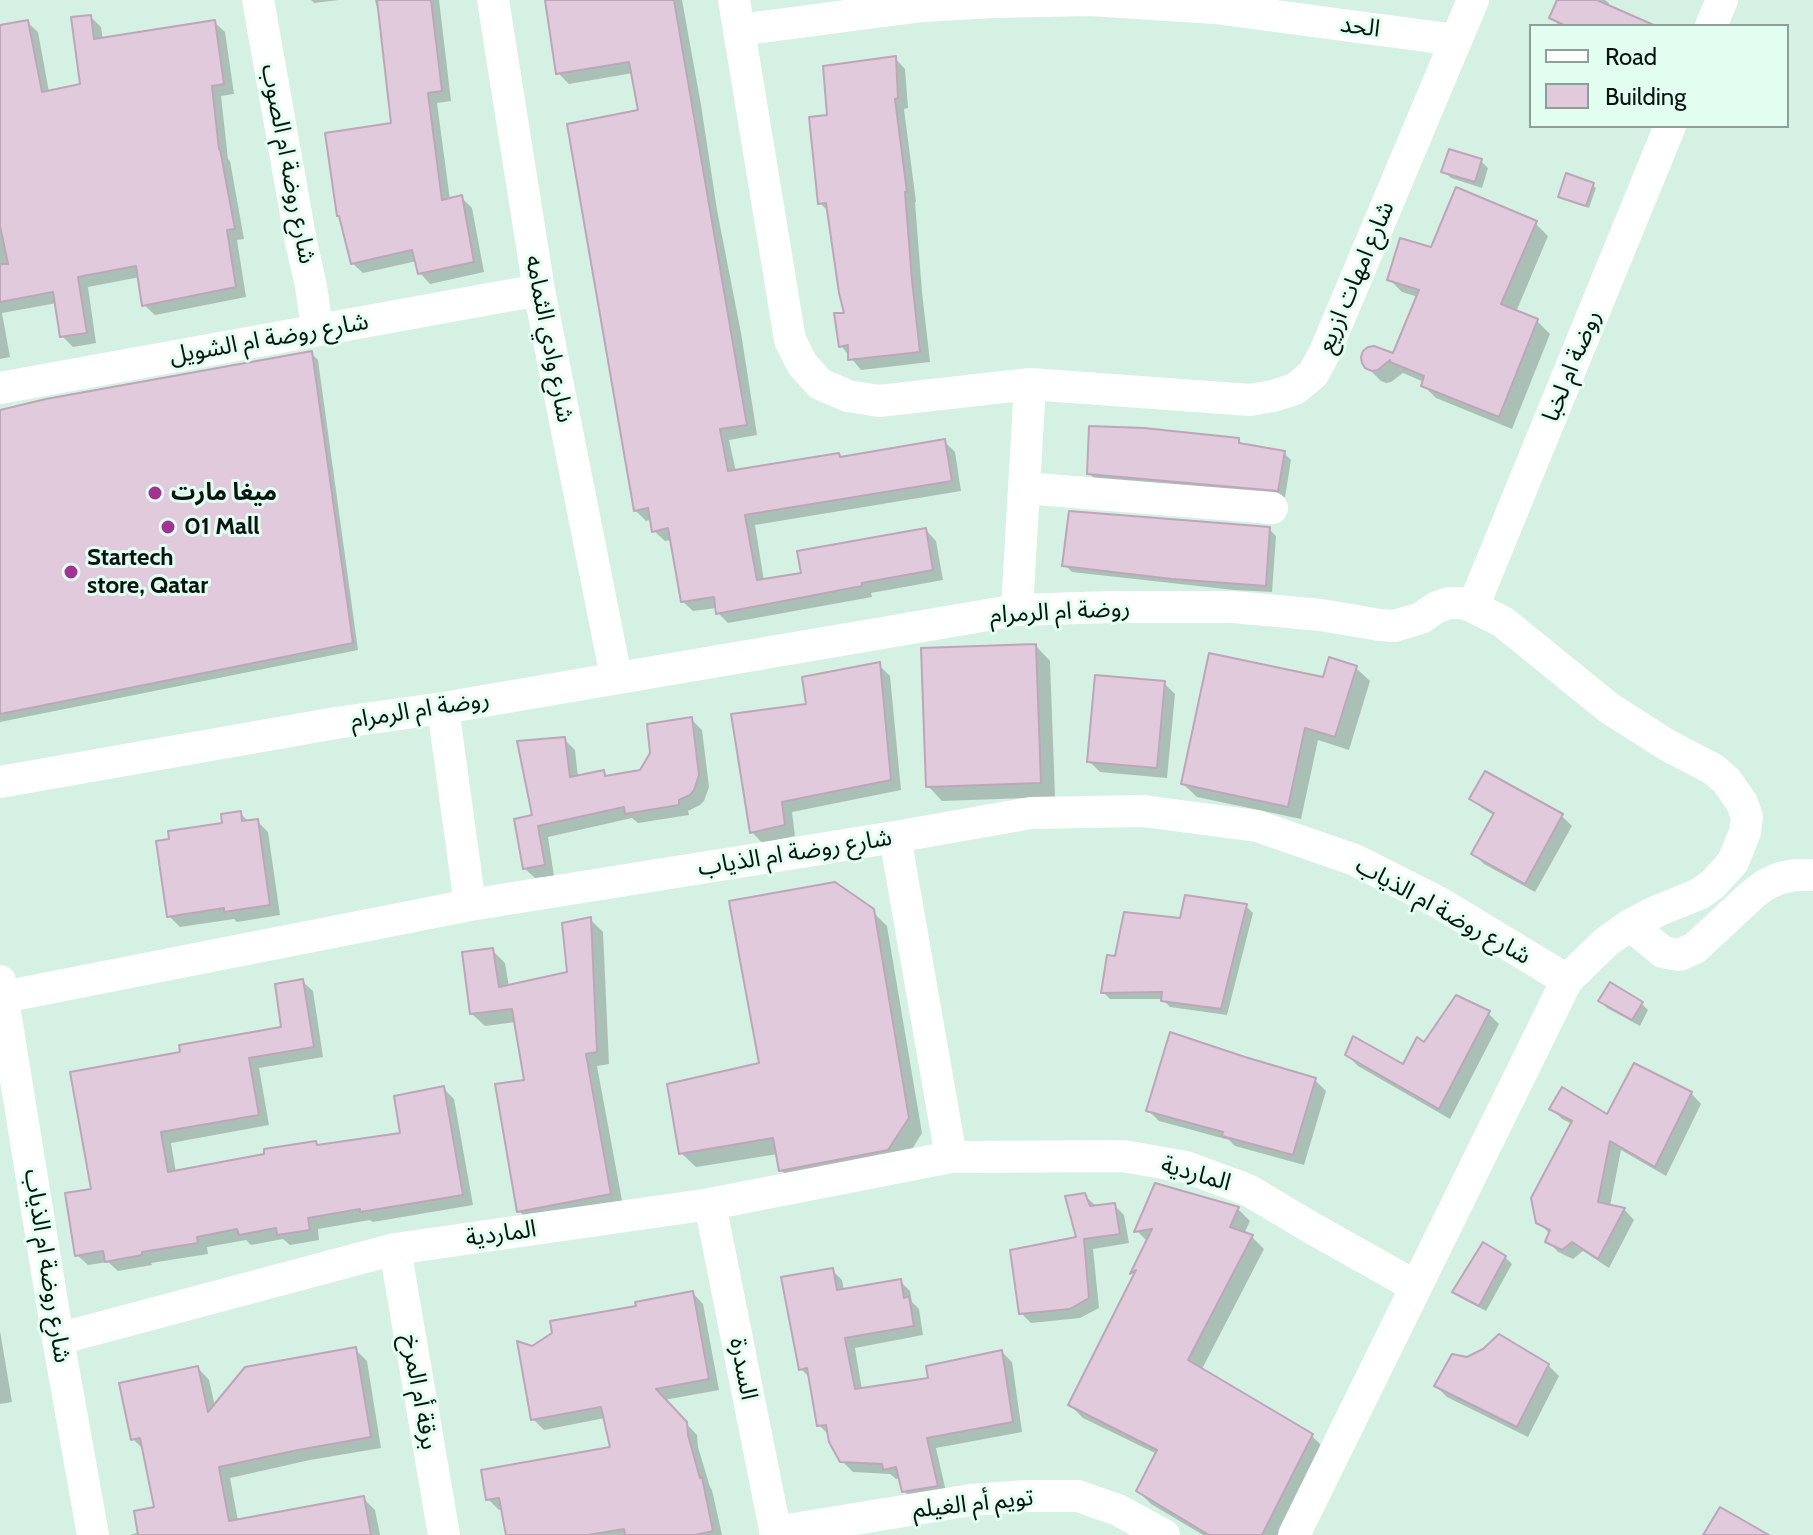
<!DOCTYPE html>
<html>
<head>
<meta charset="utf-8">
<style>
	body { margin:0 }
	#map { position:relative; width:1813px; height:1535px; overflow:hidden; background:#d5f1e4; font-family:Cabin,sans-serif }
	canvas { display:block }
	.legend { position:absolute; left:1529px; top:24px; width:260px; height:104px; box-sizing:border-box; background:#e2fef1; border:2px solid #8ca097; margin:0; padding:10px 14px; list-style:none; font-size:24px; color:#0a1410 }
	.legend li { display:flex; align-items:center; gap:16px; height:40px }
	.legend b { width:40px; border:2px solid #8ca097 }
</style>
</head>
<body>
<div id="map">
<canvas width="1813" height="1535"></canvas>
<ul class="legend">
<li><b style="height:10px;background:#fff"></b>Road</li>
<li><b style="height:22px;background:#e1cadc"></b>Building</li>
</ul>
</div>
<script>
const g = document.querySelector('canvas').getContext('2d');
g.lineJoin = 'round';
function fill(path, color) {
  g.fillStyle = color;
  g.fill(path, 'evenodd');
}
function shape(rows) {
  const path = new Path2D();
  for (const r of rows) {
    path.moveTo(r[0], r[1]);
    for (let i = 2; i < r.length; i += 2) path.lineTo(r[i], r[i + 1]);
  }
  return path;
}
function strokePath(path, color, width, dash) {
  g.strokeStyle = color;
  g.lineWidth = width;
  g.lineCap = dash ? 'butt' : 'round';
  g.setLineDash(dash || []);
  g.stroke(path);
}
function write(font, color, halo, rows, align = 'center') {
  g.font = font + ' Cabin,"Noto Sans Arabic",sans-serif';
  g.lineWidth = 6;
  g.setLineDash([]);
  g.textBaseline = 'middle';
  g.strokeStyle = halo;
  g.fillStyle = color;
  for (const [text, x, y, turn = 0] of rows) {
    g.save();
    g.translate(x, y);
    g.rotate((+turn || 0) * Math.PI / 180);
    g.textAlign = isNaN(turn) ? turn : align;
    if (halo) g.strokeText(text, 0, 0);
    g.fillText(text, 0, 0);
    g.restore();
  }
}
const shadow = shape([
	[311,0,339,0,314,3],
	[375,0,439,0,451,101,437,103,450,200,461,197,472,208,484,272,430,284,420,273,417,261,363,273,352,263,394,124,380,9,376,5],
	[547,0,682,0,701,105,717,210,741,333,757,435,729,440,736,472,838,455,842,459,944,441,955,452,961,491,755,525,764,581,803,575,926,530,936,541,943,580,871,593,872,597,728,623,718,613,717,608,693,611,682,601,672,540,665,541,654,531,652,519,646,521,635,510,640,112,633,73,569,84,558,73],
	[1555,0,1605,0,1609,3,1607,7,1644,26,1560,26,1552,18,1558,3],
	[91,17,101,27,103,40,214,22,225,32,234,94,221,96,228,159,230,161,244,239,237,240,246,297,155,315,144,305,140,277,88,287,96,343,73,347,62,336,57,303,2,313,10,357,0,359,0,27,27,22,38,32,49,92,82,86],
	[895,58,905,69,908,108,904,109,916,202,915,202,922,292,930,362,861,370,841,346,846,315,830,213,820,203,830,116],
	[1481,161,1488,168,1482,188,1451,178,1444,171],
	[1567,176,1593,185,1596,188,1589,208,1563,199,1560,196],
	[1535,223,1548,236,1516,312,1537,321,1550,334,1512,429,1436,398,1423,385,1424,382,1403,373,1391,382,1386,383,1381,381,1367,367,1394,356,1418,297,1402,292,1389,279,1432,250],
	[311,353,318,360,358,650,0,722,0,412],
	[1238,440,1245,446,1284,453,1291,460,1285,497,1096,480,1089,473],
	[1269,529,1276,536,1272,592,1234,590,1072,572,1065,565],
	[1036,646,1050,661,1055,797,942,801,928,786],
	[879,665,890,676,901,790,792,812,795,836,762,843,752,832,808,705],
	[1356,668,1370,681,1349,750,1318,740,1301,819,1197,797,1183,784,1325,679],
	[1164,683,1175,694,1167,778,1100,772,1089,761],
	[692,720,702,730,709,787,704,801,700,805,688,811,689,815,638,823,632,818,548,837,554,876,535,878,524,868,535,816,564,739,575,750,578,777,604,772,609,778,641,772],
	[1472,798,1562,816,1572,826,1535,892,1484,864,1474,854,1495,816,1482,808],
	[240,813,249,822,257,821,268,832,280,915,237,922,234,919,180,927,169,916,224,824],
	[1246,906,1253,913,1227,1015,1170,1007,1162,999,1110,999,1103,992,1117,958,1181,921],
	[872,911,887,926,922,1133,903,1164,796,1185,781,1170,778,1154,696,1167,681,1153,761,1064],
	[590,919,603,932,609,1064,597,1066,623,1206,532,1224,519,1211,526,1082,516,1022,485,1026,472,1014,492,950,505,963,509,987,570,973],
	[302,981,313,991,323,1057,259,1068,269,1125,171,1143,176,1173,267,1156,316,1143,320,1147,402,1135,443,1088,454,1099,473,1205,373,1222,370,1220,318,1229,319,1240,290,1245,283,1239,251,1245,246,1240,207,1247,208,1254,151,1263,152,1265,118,1271,108,1262,88,1265,77,1255,93,1190,182,1054,284,1028],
	[1600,1001,1641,1003,1648,1010,1640,1026,1607,1008],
	[1488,1013,1499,1024,1450,1119,1358,1066,1347,1055,1404,1067,1425,1045],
	[1315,1080,1326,1091,1304,1165,1235,1146,1229,1140,1159,1121,1148,1110],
	[1691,1093,1701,1104,1666,1176,1621,1150,1610,1206,1624,1209,1634,1220,1609,1268,1583,1251,1573,1259,1558,1252,1548,1241,1549,1233,1538,1222,1572,1124,1562,1119,1551,1108,1608,1117],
	[1084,1195,1095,1205,1114,1205,1124,1215,1129,1243,1093,1249,1099,1308,1080,1318,1031,1323,1021,1313,1078,1238],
	[1238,1209,1250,1221,1244,1234,1252,1237,1264,1249,1201,1371,1312,1436,1324,1448,1280,1535,1203,1535,1151,1504,1138,1491,1157,1454,1083,1418,1070,1405,1135,1277,1132,1273,1148,1242,1137,1231],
	[1505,1257,1512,1264,1486,1311,1461,1298,1455,1291],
	[832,1270,842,1280,844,1290,900,1281,910,1291,912,1302,919,1309,923,1335,855,1348,862,1390,930,1379,1002,1352,1012,1362,1022,1432,936,1448,947,1496,914,1501,904,1491,900,1478,896,1479,890,1474,853,1472,842,1461,830,1436,819,1425,810,1378,801,1369],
	[693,1293,703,1304,719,1390,664,1400,697,1435,698,1447,710,1487,712,1490,722,1535,508,1535,503,1509,499,1510,488,1499,612,1449,605,1418,544,1430,533,1419,533,1348,638,1308],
	[0,1331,12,1402,0,1404],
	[355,1349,367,1361,381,1448,310,1460,230,1478,238,1521,363,1498,375,1510,380,1535,130,1535,139,1532,156,1509,145,1451,133,1439,198,1368,209,1380,215,1406],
	[1548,1365,1559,1376,1528,1437,1447,1397,1436,1386]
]);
const building = shape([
	[377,0,431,0,442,91,428,93,442,200,462,195,474,262,418,274,412,250,351,264,339,216,337,216,325,133,391,123,377,0],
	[545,0,674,0,747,425,720,429,728,471,839,453,840,457,945,439,952,481,745,515,757,580,801,573,797,551,926,528,933,570,862,583,862,586,716,614,714,597,681,602,668,528,652,532,648,508,634,511,567,124,638,110,629,62,556,74,545,0],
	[1557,0,1597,0,1656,26,1566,26,1549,18,1557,0],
	[91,15,94,39,215,20,224,84,212,86,219,149,220,149,235,229,227,230,236,287,142,306,136,266,78,277,87,333,60,337,53,292,0,302,0,264,8,264,0,226,0,25,28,20,42,92,80,84,71,17,91,15],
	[896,56,898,98,895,99,907,192,905,192,912,280,920,352,848,360,848,345,839,347,834,313,844,313,839,293,826,203,818,204,809,117,827,115,823,66,896,56],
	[1449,149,1482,159,1475,182,1441,172,1449,149],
	[1566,173,1594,183,1586,206,1558,197,1566,173],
	[1456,187,1537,221,1501,304,1538,319,1499,417,1421,386,1424,376,1390,362,1390,360,1378,370,1372,371,1365,368,1362,363,1361,357,1363,351,1368,347,1374,346,1393,353,1419,290,1387,280,1400,238,1431,247,1456,187],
	[312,351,353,643,0,714,0,410,46,399,312,351],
	[1089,426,1144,428,1239,438,1239,443,1285,451,1278,491,1087,474,1089,426],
	[1069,511,1270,527,1266,586,1172,579,1062,566,1069,511],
	[1036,644,1041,783,926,787,921,648,1036,644],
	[1209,653,1323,677,1329,657,1357,666,1335,737,1305,728,1288,807,1181,784,1209,653],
	[880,662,891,780,782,802,785,825,750,833,731,714,806,704,802,677,880,662],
	[1095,675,1165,681,1157,768,1087,762,1095,675],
	[692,717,699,775,694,790,690,795,679,800,679,805,625,814,624,807,538,826,545,865,523,869,514,819,532,815,517,741,565,737,570,777,604,770,605,776,640,770,650,753,647,724,692,717],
	[1485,771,1563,814,1525,884,1471,854,1494,813,1469,799,1485,771],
	[241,811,242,821,258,819,270,905,224,912,224,908,167,917,156,841,169,839,168,831,222,823,221,814,241,811],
	[835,882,874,909,909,1118,888,1150,779,1171,773,1138,679,1154,667,1084,759,1063,729,901,835,882],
	[1185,895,1247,904,1221,1009,1161,1001,1162,992,1101,993,1107,955,1115,956,1124,912,1180,918,1185,895],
	[591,917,597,1052,586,1054,611,1194,517,1212,495,1084,524,1080,512,1009,470,1014,462,952,493,948,499,987,567,972,562,923,591,917],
	[303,979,314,1047,249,1058,259,1115,161,1132,168,1172,264,1154,264,1149,316,1141,317,1145,400,1133,394,1096,444,1086,463,1195,360,1212,360,1209,308,1218,310,1230,277,1235,276,1228,239,1235,237,1229,197,1237,198,1243,142,1252,142,1255,105,1262,103,1251,75,1256,65,1193,91,1189,70,1072,180,1052,179,1045,281,1027,275,984,303,979],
	[1610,982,1643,1002,1632,1020,1598,1001,1610,982],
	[1456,995,1490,1011,1439,1109,1345,1055,1353,1036,1403,1064,1417,1037,1424,1042,1456,995],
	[1170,1032,1245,1057,1316,1078,1293,1155,1222,1136,1223,1132,1146,1111,1170,1032],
	[1634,1063,1692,1092,1655,1167,1610,1141,1598,1202,1625,1208,1598,1259,1572,1242,1562,1250,1545,1242,1550,1230,1536,1223,1531,1198,1572,1121,1549,1109,1562,1087,1607,1114,1634,1063],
	[1155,1183,1239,1207,1230,1227,1253,1235,1188,1360,1313,1434,1262,1535,1209,1535,1136,1491,1157,1450,1068,1405,1136,1270,1130,1274,1152,1229,1134,1232,1155,1183],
	[1085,1193,1090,1206,1115,1203,1120,1234,1084,1239,1089,1298,1070,1309,1019,1314,1010,1250,1076,1237,1065,1196,1085,1193],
	[1483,1242,1506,1256,1479,1306,1452,1292,1483,1242],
	[833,1268,837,1290,901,1279,904,1298,909,1296,914,1326,845,1338,855,1389,928,1378,926,1366,1002,1350,1013,1422,927,1438,938,1486,902,1492,896,1467,883,1470,882,1464,840,1462,829,1442,826,1425,817,1426,807,1368,799,1370,781,1277,833,1268],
	[693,1291,709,1379,656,1389,687,1422,688,1435,700,1478,702,1477,713,1531,695,1535,625,1535,624,1529,588,1535,506,1535,499,1498,486,1500,481,1470,610,1447,601,1407,531,1420,517,1341,532,1346,552,1333,550,1321,636,1306,635,1302,693,1291],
	[1499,1334,1549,1364,1517,1427,1434,1386,1452,1354,1467,1357,1483,1349,1499,1334],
	[356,1347,371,1437,298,1450,219,1467,229,1521,364,1496,371,1535,138,1535,134,1511,154,1507,140,1438,131,1440,119,1383,198,1366,208,1412,245,1367,356,1347],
	[1720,1507,1769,1535,1703,1535,1720,1507]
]);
const minor = shape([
	[258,0,301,242,311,286,317,329],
	[493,0,539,290,616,677],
	[734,0,790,340,802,364,820,384,848,396,879,401,1030,384,1250,400,1273,396,1295,389,1313,374,1325,352,1473,0],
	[1711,26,1722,0],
	[739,30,922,6,994,2,1090,0,1215,8,1456,40],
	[0,388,539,290],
	[1024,488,1272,508],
	[1473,607,1670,126],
	[1017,610,1030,384],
	[443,708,470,905],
	[0,782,336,723,443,708,1017,610,1112,607,1233,607,1321,615,1380,625,1394,626,1421,618,1437,607,1449,603,1462,603,1473,607,1503,622,1609,708,1667,745,1713,769,1726,780,1742,803,1747,817,1745,832,1733,862,1712,885,1699,894,1657,911,1630,925,1606,942,1567,980,1294,1535],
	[895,837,951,1157],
	[1630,925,1663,952,1679,955,1695,948,1753,894,1765,885,1780,878,1795,875,1813,875],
	[0,981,58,1339,93,1535],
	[3,997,470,905,895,837,1031,813,1143,811,1257,826,1355,860,1438,902,1567,980],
	[710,1204,776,1535],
	[395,1249,444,1535],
	[58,1339,395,1249,710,1204,951,1157,1123,1156,1186,1167,1248,1190,1310,1227,1415,1286],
	[775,1532,971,1500,1026,1496,1078,1496,1118,1510,1164,1535]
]);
const markers = [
	[155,493,8,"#a23392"],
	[168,527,8,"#a23392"],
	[71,572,8,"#a23392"]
];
const streetNames = [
	["الحد",1360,27,8],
	["شارع روضة ام الصوب",288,164,79],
	["شارع امهات ازريع",1356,277,-67],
	["شارع روضة ام الشويل",269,339,-10],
	["شارع وادي الثمامه",549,339,79],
	["روضة ام لخبا",1572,366,-68],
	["روضة ام الرمرام",1060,612,-3],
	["روضة ام الرمرام",420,710,-9],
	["شارع روضة ام الذياب",795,853,-9],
	["شارع روضة ام الذياب",1443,911,29],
	["الماردية",1196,1174,16],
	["الماردية",501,1234,-8],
	["شارع روضة ام الذياب",47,1266,81],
	["السدرة",743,1369,79],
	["برقة أم المرخ",419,1392,80],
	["تويم أم الغيلم",973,1504,-6]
];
const poiNames = [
	["ميغا مارت",171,493],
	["01 Mall",184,527],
	["Startech",87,558],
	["store, Qatar",87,586]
];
fill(shadow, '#0003');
fill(building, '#e1cadc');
strokePath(building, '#bca6b7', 2);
strokePath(minor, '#fff', 32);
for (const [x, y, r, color] of markers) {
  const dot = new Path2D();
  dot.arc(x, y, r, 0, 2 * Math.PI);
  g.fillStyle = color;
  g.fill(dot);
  strokePath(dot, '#e2fef1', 3);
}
write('24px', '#0a1410', '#e2fef1', streetNames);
write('bold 24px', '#0a1410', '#e2fef1', poiNames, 'left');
</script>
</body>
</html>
